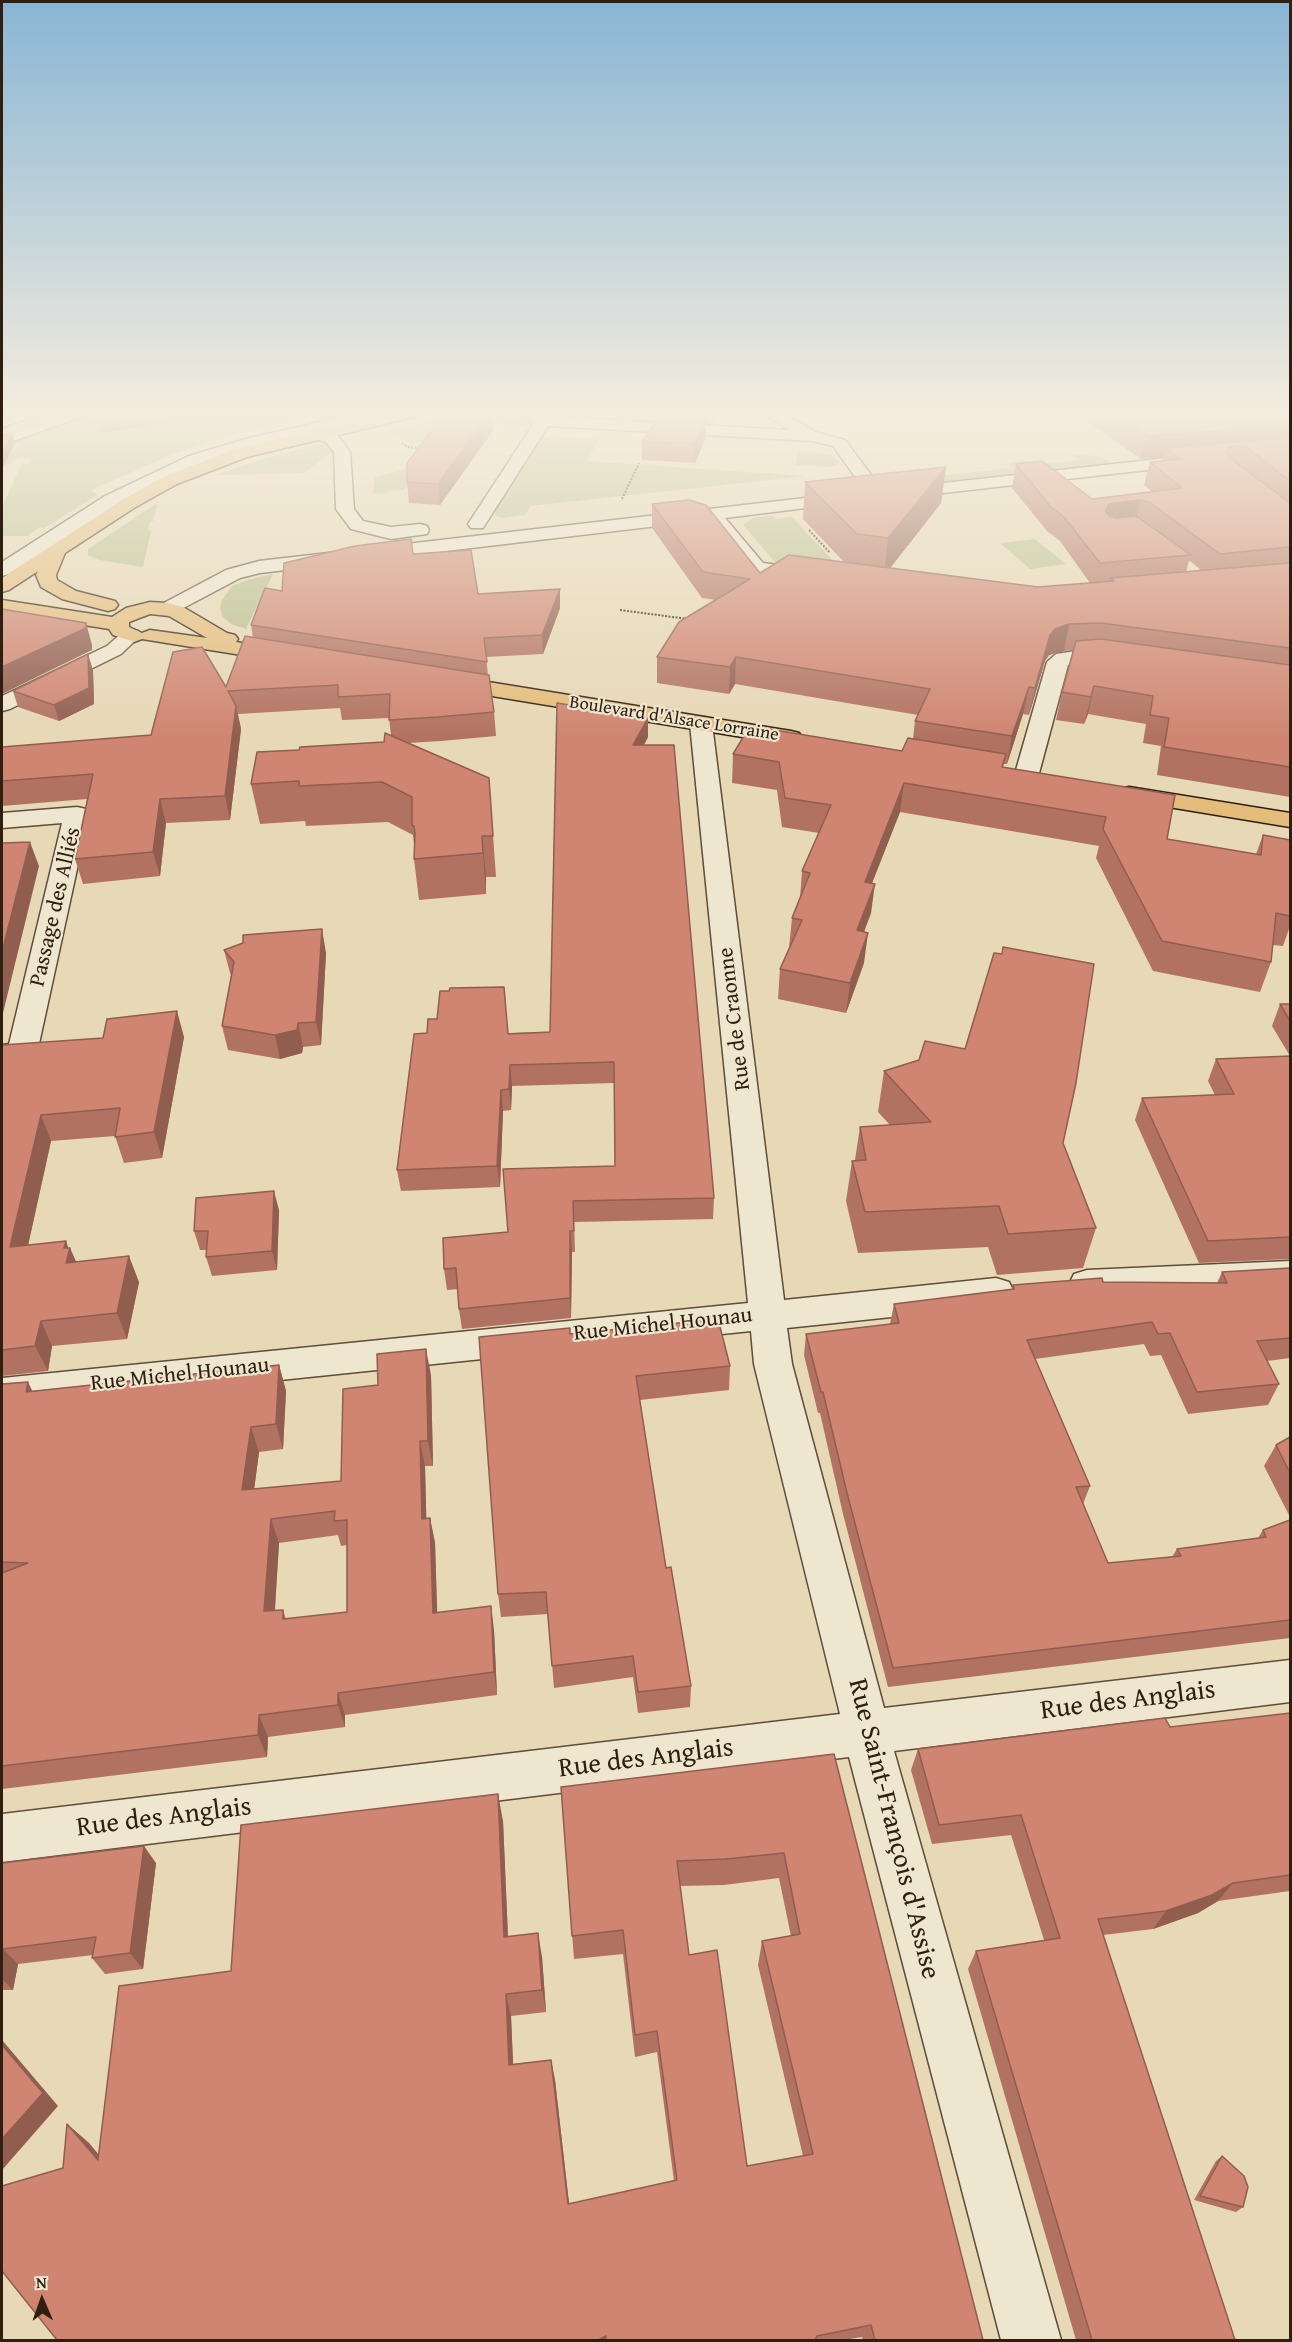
<!DOCTYPE html>
<html>
<head>
<meta charset="utf-8">
<style>
	body { margin:0 }
	#map { position:relative; width:1292px; height:2342px; overflow:hidden; background:#e7d8b6; font-family:"Gentium Book Plus",serif }
	canvas { display:block }
	.frame { position:absolute; inset:0; border:3px solid #2f1f10; pointer-events:none }
	.north { position:absolute; left:12px; top:2270px; width:60px; height:60px; -webkit-text-stroke:4px #efe6d0; paint-order:stroke; rotate:358deg; font-size:16px; font-weight:700; line-height:24px; text-align:center; color:#2f1f10 }
	.north::after { content:''; display:block; margin:auto; width:21px; height:27px; background:#2f1f10; clip-path:polygon(50% 0,100% 100%,50% 72%,0 100%) }
</style>
</head>
<body>
<div id="map">
<canvas width="1292" height="2342"></canvas>
<div class="frame"></div>
<div class="north">N</div>
</div>
<script>
const g = document.querySelector('canvas').getContext('2d');
g.lineJoin = 'round';
function fill(path, color) {
  g.fillStyle = color;
  g.fill(path, 'evenodd');
}
function shape(rows) {
  const path = new Path2D();
  for (const r of rows) {
    path.moveTo(r[0], r[1]);
    for (let i = 2; i < r.length; i += 2) path.lineTo(r[i], r[i + 1]);
  }
  return path;
}
function strokePath(path, color, width, dash) {
  g.strokeStyle = color;
  g.lineWidth = width;
  g.lineCap = dash ? 'butt' : 'round';
  g.setLineDash(dash || []);
  g.stroke(path);
}
function write(font, color, halo, rows, align = 'center') {
  g.font = font + ' "Gentium Book Plus",serif';
  g.lineWidth = 4.5;
  g.setLineDash([]);
  g.textBaseline = 'middle';
  g.strokeStyle = halo;
  g.fillStyle = color;
  for (const [text, x, y, turn = 0] of rows) {
    g.save();
    g.translate(x, y);
    g.rotate((+turn || 0) * Math.PI / 180);
    g.textAlign = isNaN(turn) ? turn : align;
    if (halo) g.strokeText(text, 0, 0);
    g.fillText(text, 0, 0);
    g.restore();
  }
}
const green = shape([
	[2,410,55,410,2,424],
	[101,410,367,410,321,420,317,418,303,418,284,422,236,434,173,454,91,490,98,495,44,528,40,527,27,536,2,536,2,507,22,463,30,463,32,458,13,459,10,464,2,464,2,457,20,446,4,444,31,431],
	[475,410,498,410,509,417,518,416,537,425,532,427,447,421,440,418],
	[432,419,441,423,428,439,413,445,385,431],
	[541,436,599,439,587,461,806,476,531,506,525,515,503,518,496,516,494,511],
	[326,443,334,450,304,473,215,475,262,459],
	[799,451,830,454,841,463,831,467,795,465],
	[1073,455,1099,456,1111,463,901,486,919,478,1011,468,1006,463,1029,460,1036,465,1079,460],
	[423,465,404,490,391,490,387,493,376,494,373,492,375,477],
	[158,502,153,521,150,522,148,530,151,531,143,567,99,560,88,555,88,549],
	[772,516,775,519,792,517,837,565,832,569,775,562,743,525,753,518],
	[1035,539,1066,564,1030,569,1000,543],
	[273,574,246,629,231,624,223,617,220,608,222,600,232,586,247,580]
]);
const path = shape([
	[402,443,408,447,420,448],
	[622,499,639,463],
	[809,530,830,553],
	[620,610,688,619]
]);
const minor = shape([
	[71,410,94,410,92,413,2,445,2,434,71,410],
	[373,410,401,410,399,413,322,431,338,436,350,452,354,509,363,521,391,527,420,524,427,526,429,530,427,534,391,539,351,529,336,509,334,452,326,442,303,435,259,445,201,464,117,504,9,574,2,576,2,562,105,496,189,456,249,438,373,410],
	[515,410,534,410,546,416,789,430,757,410,776,410,818,433,845,440,886,495,883,499,877,500,871,499,833,446,812,441,548,426,483,528,471,528,468,524,534,423,515,410],
	[1194,455,1202,460,1200,464,899,498,893,497,890,493,893,489,899,488,1194,455],
	[848,493,854,494,857,498,854,502,725,518,763,563,817,570,820,574,817,578,810,580,750,572,708,520,260,573,240,578,174,613,160,613,157,609,160,605,226,570,259,561,848,493],
	[131,629,138,631,141,635,121,654,10,709,2,711,2,696,107,646,124,631,131,629],
	[1082,650,1116,654,1124,655,1127,660,1124,665,1116,666,1082,662,1068,665,1038,777,1034,782,1026,784,1018,782,1014,777,1047,662,1056,654,1082,650],
	[701,717,709,719,712,724,784,1300,996,1278,1009,1282,1014,1292,1009,1302,996,1306,787,1328,792,1364,884,1708,1290,1660,1290,1702,894,1751,1061,2340,1001,2340,849,1757,2,1862,2,1814,840,1714,754,1364,751,1331,2,1409,2,1378,748,1303,690,724,693,719,701,717],
	[77,807,86,809,89,814,37,1053,33,1060,2,1065,2,1045,9,1044,62,823,2,828,2,813,77,807],
	[1290,1261,1290,1287,1087,1298,1074,1294,1069,1284,1074,1274,1087,1270,1290,1261]
]);
const major = shape([
	[55,410,78,410,76,413,2,439,2,429,55,410],
	[405,410,433,410,431,413,247,457,177,484,134,508,65,553,56,575,57,580,76,591,115,601,118,605,115,609,108,611,62,599,41,587,36,575,38,571,9,590,2,592,2,578,122,500,165,476,236,449,405,410],
	[2,600,112,617,126,608,150,602,167,603,183,607,227,633,235,635,238,639,236,642,285,650,293,651,296,656,293,661,285,662,142,639,134,642,113,635,109,629,2,612,2,600],
	[150,614,169,616,207,638,150,630,142,633,129,627,129,622,150,614],
	[445,675,791,731,799,733,803,738,799,743,791,745,437,687,434,682,437,677,445,675],
	[1129,787,1290,813,1290,827,1120,799,1117,794,1120,789,1129,787]
]);
const wall = shape([
	[86,410,254,410,207,416,101,433,88,417],
	[669,410,718,410,712,423,706,423,706,437,695,463,642,460,642,441,669,417],
	[1083,410,1290,410,1290,797,1157,775,1161,746,1143,743,1146,724,1088,714,1084,724,1056,720,1062,692,1073,650,1064,651,1049,655,1045,661,1029,715,1023,714,1007,764,1004,764,1003,767,1167,839,1256,854,1263,835,1290,840,1290,926,1283,946,1273,945,1271,962,1260,992,1153,971,1096,858,1099,846,900,812,872,883,871,913,864,932,864,963,846,1013,778,999,780,969,789,948,792,918,800,898,802,871,819,833,782,827,777,790,732,783,733,754,902,751,913,739,915,721,918,715,735,684,729,694,657,683,657,657,716,600,702,598,652,528,652,504,760,573,844,562,803,519,805,482,946,467,941,503,890,568,1038,587,1090,583,1060,541,1047,531,1012,488,1016,464,1092,499,1152,492,1144,485,1150,462,1162,461,1163,457,1141,459,1081,417],
	[1189,561,1190,561,1202,571,1186,572],
	[494,429,440,505,409,503,407,482],
	[413,554,478,594,560,608,543,654,486,657,488,675,494,712,496,736,441,741,408,743,489,778,496,877,486,877,486,894,419,900,414,859,414,845,413,835,388,822,306,826,305,821,260,824,251,784,299,750,384,742,391,735,389,718,342,720,340,708,238,714,241,729,230,820,166,823,160,876,83,884,75,859,87,799,2,806,2,747,151,735,226,687,253,638,251,625,282,591],
	[93,670,94,704,59,721,18,707,13,691],
	[557,703,648,737,644,745,714,1198,713,1219,574,1222,575,1252,572,1252,571,1318,462,1329,459,1309,458,1289,447,1290,444,1269,508,1232,615,1166,614,1083,512,1086,511,1110,503,1111,500,1187,401,1191,397,1170,427,1033,437,1019,449,991,508,1033,550,1032],
	[224,950,326,953,321,1045,303,1047,302,1053,280,1059,228,1050,222,1026,231,975,230,973],
	[1280,1004,1290,1004,1290,1259,1199,1263,1135,1120,1142,1098,1215,1095,1208,1081,1216,1059,1290,1056,1272,1026],
	[184,1037,162,1158,124,1163,115,1136,51,1141,28,1245,66,1241,68,1248,70,1248,76,1262,139,1282,127,1339,52,1346,48,1371,2,1376,2,1045],
	[884,1071,1063,1143,1096,1228,1083,1268,997,1275,988,1247,858,1253,846,1201,852,1161,855,1160,860,1127,890,1125,878,1112],
	[279,1210,277,1270,212,1276,206,1257,206,1250,200,1250,194,1231],
	[1290,1268,1290,1358,1267,1361,1279,1384,1268,1405,1188,1414,1161,1355,1150,1356,1144,1344,1035,1359,1090,1486,1083,1504,1108,1563,1172,1557,1177,1549,1258,1538,1263,1530,1290,1520,1290,1638,888,1687,843,1514,820,1413,818,1413,804,1355,806,1334,890,1324,894,1304,1012,1289,1013,1285,1103,1282,1217,1283,1222,1272],
	[570,1334,730,1366,729,1390,640,1400,666,1568,691,1686,690,1707,638,1713,633,1677,554,1688,548,1614,501,1617,498,1594],
	[279,1365,286,1391,283,1449,259,1452,254,1489,341,1481,378,1385,431,1375,433,1466,425,1466,426,1519,430,1518,435,1543,437,1613,494,1630,497,1695,345,1715,345,1727,268,1737,267,1757,2,1789,2,1384,32,1391],
	[338,1535,341,1546,347,1545,347,1612,286,1619,283,1610,275,1611,279,1543],
	[1290,1437,1290,1517,1264,1466,1276,1445],
	[1290,1713,1290,1891,1218,1901,1198,1913,1153,1929,1103,1935,1235,2340,1076,2340,968,1969,976,1951,1044,1940,1011,1835,932,1844,911,1770,918,1749,1170,1727],
	[834,1754,983,2340,863,2340,862,2337,844,2340,57,2340,63,2168,67,2124,89,2143,98,2154,231,1971,503,1821,508,1937,542,1957,546,2012,511,2016,513,2064,551,2060,555,2080,569,2204,674,2181,657,2052,635,2057,623,1954,574,1959,561,1787],
	[779,1878,791,1936,762,1941,758,1965,803,2156,747,2166,689,1955,680,1886,724,1885],
	[2,1863,156,1863,143,1969,105,1974,92,1958,93,1955,18,1964,13,1990,2,1990],
	[1222,2156,1243,2207,1236,2212,1194,2200,1216,2161]
]);
const shadedWall = shape([
	[165,410,254,410,207,416,101,433,98,420],
	[492,410,493,410,494,429,440,505,438,484],
	[712,410,718,410,712,423],
	[706,419,706,437,695,463,695,444],
	[1290,425,1290,445,1229,447,1223,470,1165,448,1163,457,1141,459,1147,436],
	[12,433,15,443,2,469,2,453],
	[946,467,941,503,884,576,888,538],
	[1140,500,1135,524,1100,535,1105,511,1109,504],
	[560,589,560,608,543,654,542,635],
	[86,623,92,645,92,650,2,694,2,667],
	[1069,624,1064,651,1049,655,1045,661,1029,715,1035,688,1050,635,1055,629],
	[88,654,93,670,94,704,59,721,54,705],
	[736,657,735,684,729,694,730,667],
	[1094,686,1088,714,1084,724,1091,697],
	[1029,687,1023,714,1007,764,1012,736],
	[236,706,241,729,230,820,225,796],
	[648,718,648,737,633,765,633,745],
	[904,783,900,812,861,911,865,882],
	[160,799,166,823,160,876,153,852],
	[482,836,486,877,486,894,483,853],
	[30,842,39,866,2,1017,2,952],
	[875,884,871,913,853,960,857,930],
	[322,929,326,953,321,1045,316,1022],
	[868,933,864,963,846,1013,850,983],
	[177,1011,184,1037,162,1158,154,1132],
	[298,1023,303,1047,302,1053,280,1059,275,1035],
	[510,1065,512,1086,511,1110,509,1089],
	[501,1090,503,1111,500,1187,497,1166],
	[41,1115,51,1141,22,1273,10,1247],
	[274,1191,279,1210,277,1270,272,1251],
	[570,1231,572,1252,571,1318,570,1298],
	[66,1241,69,1250,70,1248,81,1273,66,1263,64,1248],
	[129,1256,139,1282,127,1339,117,1313],
	[41,1321,52,1346,48,1371,35,1346],
	[426,1349,431,1375,433,1466,428,1441],
	[279,1365,286,1391,283,1449,276,1424],
	[28,1382,40,1407,26,1392],
	[251,1427,259,1452,251,1514,242,1490],
	[420,1441,425,1466,427,1543,422,1519],
	[430,1518,435,1543,438,1637,433,1613],
	[271,1519,279,1543,273,1635,264,1611],
	[491,1606,494,1630,497,1695,494,1672],
	[338,1693,345,1715,345,1727,338,1705],
	[259,1715,268,1737,267,1757,258,1735],
	[498,1794,503,1821,509,1961,504,1937],
	[144,1846,156,1863,143,1969,130,1953],
	[1233,1883,1218,1901,1198,1913,1153,1929,1166,1911],
	[538,1933,542,1957,546,2012,542,1990],
	[3,1949,18,1964,13,1990,2,1979,2,1954],
	[506,1994,511,2016,514,2085,509,2065],
	[2,2040,58,2106,2,2170],
	[551,2060,555,2080,571,2220,568,2204],
	[67,2124,89,2143,118,2178,98,2160],
	[606,2336,607,2340,598,2340]
]);
const building = shape([
	[89,410,165,410,98,420,89,410],
	[448,410,492,410,438,484,407,482,407,463,448,410],
	[1108,410,1290,410,1290,425,1147,436,1108,410],
	[660,416,706,419,695,444,642,441,660,416],
	[12,433,2,453,2,435,12,433],
	[1290,438,1290,481,1245,446,1229,447,1226,452,1230,458,1290,503,1290,547,1220,554,1149,502,1140,500,1109,504,1105,511,1109,516,1116,518,1136,516,1191,555,1100,563,1064,517,1051,507,1016,464,1042,461,1092,499,1182,488,1150,462,1181,459,1165,448,1290,438],
	[946,467,888,538,857,534,805,482,946,467],
	[689,500,706,505,760,573,789,555,1038,587,1114,581,1111,578,1290,563,1290,648,1101,623,1069,624,1055,629,1050,635,1035,688,1029,687,1012,736,915,721,930,689,736,657,730,667,657,657,679,622,750,579,703,572,652,504,689,500],
	[411,539,413,554,471,550,478,594,560,589,542,635,484,638,487,662,251,625,265,588,282,591,284,563,355,546,411,539],
	[2,609,86,623,86,628,2,667,2,609],
	[245,636,489,675,494,712,438,717,389,720,390,694,338,697,338,685,228,691,236,706,225,796,160,799,153,852,75,859,93,774,2,781,2,747,151,735,173,652,202,647,226,687,245,636],
	[1101,639,1290,665,1290,767,1164,747,1169,718,1150,715,1153,696,1094,686,1091,697,1062,692,1076,641,1101,639],
	[88,654,89,688,54,705,13,691,88,654],
	[557,703,648,718,633,745,674,745,714,1198,573,1201,574,1231,570,1231,570,1298,459,1309,456,1268,444,1269,443,1238,508,1232,503,1169,615,1166,614,1062,510,1065,509,1089,501,1090,497,1166,397,1170,414,1034,427,1033,428,1019,437,1019,440,991,449,991,450,988,504,987,508,1034,550,1032,557,703],
	[750,726,902,751,908,738,1006,754,1002,767,1175,795,1167,839,1261,855,1263,835,1290,840,1290,916,1276,913,1271,962,1162,941,1103,829,1106,817,904,783,865,882,875,884,857,930,868,933,850,983,780,969,802,920,792,918,810,873,802,871,831,805,785,798,779,762,733,754,750,726],
	[385,733,489,778,493,836,482,836,483,853,414,859,415,834,414,826,412,825,412,797,382,782,299,786,299,781,251,784,257,752,299,750,300,747,384,742,385,733],
	[30,842,2,952,2,843,30,842],
	[322,929,316,1022,298,1023,297,1030,275,1035,222,1026,234,962,224,950,243,943,243,935,322,929],
	[1003,947,1094,964,1076,1083,1063,1143,1096,1228,1008,1234,999,1206,865,1212,852,1161,866,1160,860,1127,931,1122,884,1071,919,1060,925,1041,965,1049,994,953,1002,954,1003,947],
	[1280,1004,1290,1004,1290,1021,1280,1004],
	[177,1011,154,1132,115,1137,120,1108,41,1115,10,1247,66,1241,64,1248,70,1248,66,1263,129,1256,117,1313,41,1321,35,1346,2,1350,2,1045,103,1038,107,1019,177,1011],
	[1290,1056,1290,1237,1208,1241,1142,1098,1234,1094,1216,1059,1290,1056],
	[274,1191,272,1251,206,1257,208,1231,194,1231,196,1198,274,1191],
	[1290,1268,1290,1338,1257,1341,1279,1384,1197,1392,1170,1333,1158,1334,1152,1322,1027,1340,1090,1486,1076,1487,1108,1563,1181,1556,1177,1549,1266,1537,1263,1530,1290,1520,1290,1620,893,1668,847,1493,823,1392,821,1392,806,1334,899,1323,894,1304,1014,1289,1013,1285,1102,1278,1103,1282,1227,1283,1222,1272,1290,1268],
	[718,1319,730,1366,636,1376,666,1568,671,1567,691,1686,638,1692,633,1656,552,1666,546,1592,498,1594,479,1337,570,1328,570,1334,718,1319],
	[426,1349,428,1441,420,1441,422,1519,430,1518,433,1613,491,1606,494,1672,338,1693,338,1705,259,1715,258,1735,2,1766,2,1573,28,1563,2,1562,2,1384,28,1382,26,1392,279,1365,276,1424,251,1427,242,1490,341,1481,343,1389,378,1385,377,1354,426,1349],
	[335,1511,334,1521,347,1520,347,1612,283,1619,283,1610,264,1611,271,1519,335,1511],
	[1290,1437,1290,1473,1276,1445,1290,1437],
	[1290,1713,1290,1875,1233,1883,1212,1895,1166,1911,1098,1919,1235,2340,1092,2340,976,1951,1060,1938,1021,1815,939,1825,918,1749,1165,1718,1170,1727,1290,1713],
	[834,1754,983,2340,875,2340,871,2325,817,2336,815,2340,606,2340,606,2336,598,2340,57,2340,2,2271,2,2186,63,2168,67,2124,98,2160,119,1986,231,1971,241,1825,498,1794,504,1937,538,1933,542,1990,506,1994,509,2065,551,2060,568,2204,677,2180,657,2031,635,2035,623,1930,572,1936,561,1787,834,1754],
	[784,1853,800,1934,762,1941,813,2154,747,2166,717,1950,689,1955,677,1861,726,1859,784,1853],
	[144,1846,130,1953,92,1958,96,1937,3,1949,2,1954,2,1863,144,1846],
	[2,2045,43,2093,2,2139,2,2045],
	[1222,2156,1244,2176,1248,2187,1243,2207,1200,2196,1222,2156]
]);
const farStreetnames = [
	["Boulevard d'Alsace Lorraine",674,719,9]
];
const streetNames = [
	["Passage des Alliés",56,907,-77],
	["Rue de Craonne",735,1019,-97],
	["Rue Michel Hounau",663,1325,-6],
	["Rue Michel Hounau",180,1375,-6]
];
const nearStreetnames = [
	["Rue des Anglais",1128,1701,-7],
	["Rue des Anglais",646,1759,-7],
	["Rue des Anglais",164,1818,-7],
	["Rue Saint-François d'Assise",893,1829,76]
];
fill(green, '#b8be8c');
strokePath(minor, '#5d4d3a', 3);
strokePath(major, '#2f1f10', 3);
strokePath(path, '#2f1f10', 2, [2, 1.5]);
fill(minor, '#efe6d0');
fill(major, '#e4bc7b');
fill(wall, '#b27261');
fill(shadedWall, '#915d4f');
fill(building, '#cf8571');
strokePath(building, '#915d4f', 1.5);
const sky = g.createLinearGradient(0, 0, 0, 738);
sky.addColorStop(0, '#89b5d5');
sky.addColorStop(0.56, '#f4edde');
sky.addColorStop(1, '#f4edde00');
g.fillStyle = sky;
g.fillRect(0, 0, 1292, 738);
write('18px', '#2f1f10', '#efe6d0', farStreetnames);
write('22px', '#2f1f10', '#efe6d0', streetNames);
write('27px', '#2f1f10', '#efe6d0', nearStreetnames);
</script>
</body>
</html>
